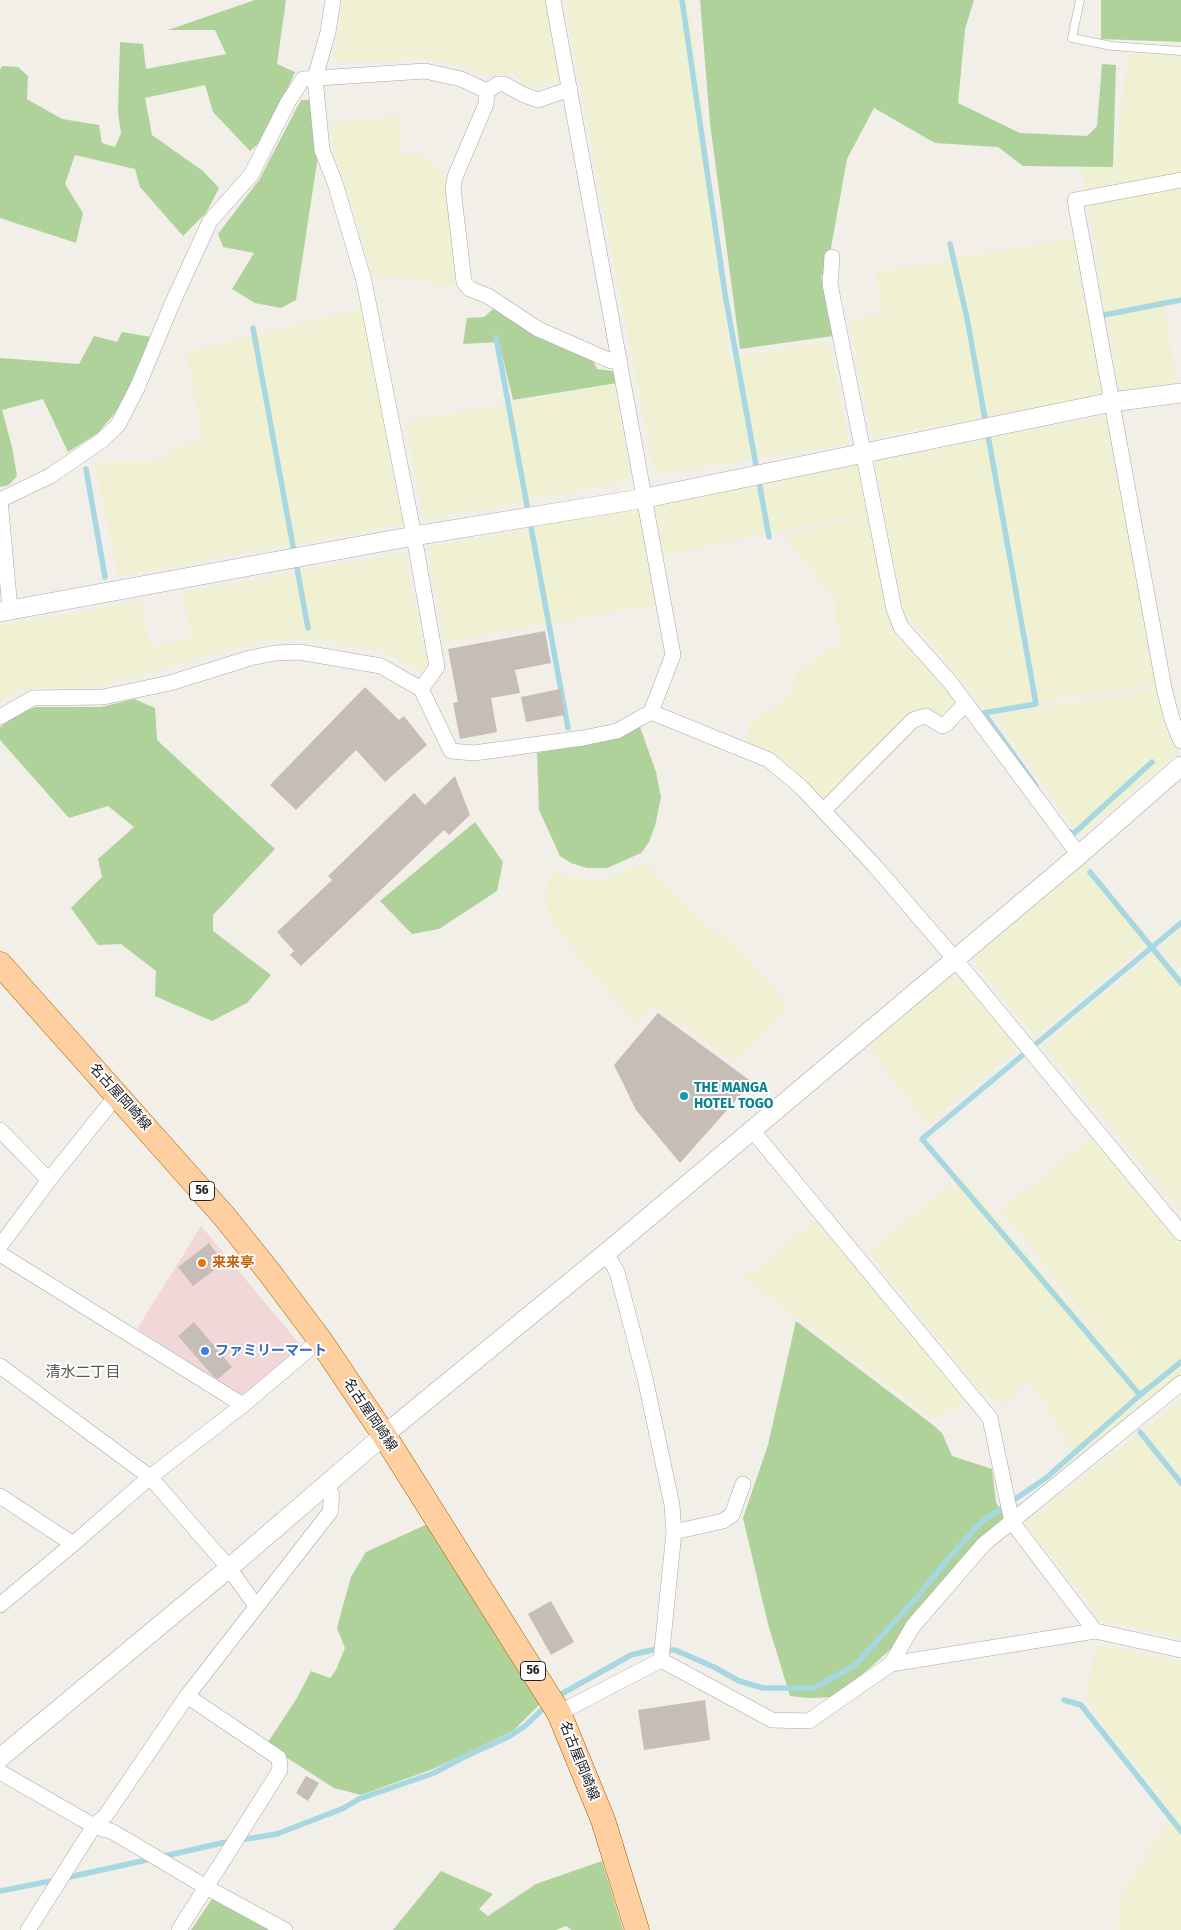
<!DOCTYPE html>
<html>
<head>
<meta charset="utf-8">
<style>
	body { margin:0 }
	canvas { display:block; background:#f2eee8 }
</style>
</head>
<body>
<canvas width="1181" height="1930"></canvas>
<script>
const g = document.querySelector('canvas').getContext('2d');
g.lineJoin = 'round';
function fill(path, color) {
  g.fillStyle = color;
  g.fill(path, 'evenodd');
}
function shape(rows) {
  const path = new Path2D();
  for (const r of rows) {
    path.moveTo(r[0], r[1]);
    for (let i = 2; i < r.length; i += 2) path.lineTo(r[i], r[i + 1]);
  }
  return path;
}
function strokePath(path, color, width, dash) {
  g.strokeStyle = color;
  g.lineWidth = width;
  g.lineCap = dash ? 'butt' : 'round';
  g.setLineDash(dash || []);
  g.stroke(path);
}
function write(font, color, halo, rows, align = 'center') {
  g.font = font + ' "Fira Sans","Noto Sans JP",sans-serif';
  g.lineWidth = 4;
  g.setLineDash([]);
  g.textBaseline = 'middle';
  g.strokeStyle = halo;
  g.fillStyle = color;
  for (const [text, x, y, turn = 0] of rows) {
    g.save();
    g.translate(x, y);
    g.rotate((+turn || 0) * Math.PI / 180);
    g.textAlign = isNaN(turn) ? turn : align;
    if (halo) g.strokeText(text, 0, 0);
    g.fillText(text, 0, 0);
    g.restore();
  }
}
const commercial = shape([
	[201,1226,302,1347,247,1395,237,1393,137,1329]
]);
const farmland = shape([
	[343,0,549,0,565,81,525,85,511,72,491,77,474,69,441,60,407,59,334,61],
	[566,0,688,0,707,137,728,358,828,342,849,444,655,475,579,81],
	[1128,54,1181,55,1181,300,1163,304,1177,382,1119,392,1082,168,1115,162],
	[399,116,400,154,423,156,449,181,460,287,373,274,333,146,332,122],
	[1077,238,1103,397,872,437,850,321,883,313,876,272],
	[364,308,405,523,118,576,95,462,162,461,185,443,204,443,186,352],
	[614,385,631,480,424,520,406,421],
	[1109,415,1158,684,985,709,903,609,874,458],
	[859,462,870,513,663,555,653,502],
	[641,507,659,604,444,642,428,547],
	[871,515,887,604,961,705,943,722,930,715,824,807,747,748,749,723,788,699,798,671,839,644,835,600,785,535],
	[404,553,428,665,422,672,384,651,349,644,303,639,264,640,111,683,87,687,21,689,0,703,0,625,140,602,151,647,192,637,182,592],
	[1160,688,1181,749,1080,837,993,715],
	[646,863,703,923,715,933,722,934,731,940,785,1003,786,1009,735,1062,653,1006,636,1021,596,978,550,918,546,894,549,876,557,871,567,877,587,881,603,880],
	[1086,863,1151,940,1035,1036,971,958],
	[1181,929,1181,968,1162,945],
	[1158,949,1181,977,1181,1210,1043,1045],
	[955,971,1018,1048,927,1124,868,1045],
	[1094,1136,1181,1242,1181,1378,1075,1458,1041,1396,1027,1382,1002,1405,981,1392,868,1252,962,1177,1139,1384,1001,1210],
	[817,1220,968,1402,932,1418,745,1278],
	[1181,1401,1181,1638,1103,1620,1024,1523],
	[1096,1645,1181,1662,1181,1930,1118,1930,1120,1898,1173,1813,1085,1701]
]);
const forest = shape([
	[255,0,286,0,277,64,295,72,264,139,250,151,213,112,205,85,145,98,152,135,203,171,219,188,206,213,183,236,140,187,135,169,75,155,65,184,83,213,76,243,0,218,0,70,2,66,18,67,28,76,27,99,62,119,99,125,102,143,115,147,121,133,118,112,120,42,143,44,146,69,226,54,215,30,168,30],
	[700,0,974,0,965,29,958,103,1020,133,1087,136,1097,126,1102,64,1116,65,1113,167,1023,166,998,147,935,143,874,108,847,159,827,270,821,276,833,336,740,349,710,123],
	[1101,0,1181,0,1181,42,1101,39],
	[301,100,312,100,318,156,296,300,281,308,255,303,232,289,254,253,223,247,218,234,259,180],
	[493,309,539,335,593,361,597,369,613,371,617,383,513,400,499,342,463,344,467,318,484,317],
	[122,332,151,337,120,407,98,433,68,452,43,399,2,410,12,447,17,476,9,485,0,487,0,358,79,364,94,336,117,342],
	[134,699,155,708,157,740,275,849,213,915,213,931,271,975,247,1003,212,1021,155,996,156,971,121,944,98,945,71,908,102,877,98,859,134,827,108,806,69,818,0,740,0,727,16,715,36,707,101,707],
	[640,727,656,772,661,797,655,826,649,842,641,853,607,868,587,868,571,863,560,856,539,810,537,753,600,741],
	[475,822,503,862,497,891,439,929,412,934,380,901],
	[796,1321,933,1425,942,1433,952,1456,992,1469,996,1502,1005,1519,968,1551,909,1619,893,1647,872,1666,835,1697,809,1698,790,1696,768,1624,743,1518,768,1445],
	[432,1522,545,1699,513,1731,433,1769,361,1795,334,1788,284,1756,268,1742,297,1698,311,1671,330,1678,336,1670,345,1648,337,1628,344,1602,351,1577,366,1552],
	[602,1861,623,1930,572,1930,566,1926,556,1930,393,1930,441,1871,493,1894,479,1909,488,1916,536,1884],
	[212,1899,270,1930,191,1930]
]);
const stream = shape([
	[682,0,725,294,769,537],
	[950,244,967,318,1036,704,984,713,1036,786],
	[1104,315,1181,300],
	[253,328,308,628],
	[496,337,568,728],
	[86,469,105,577],
	[1070,832,1072,835,1152,762],
	[1090,872,1181,983],
	[1140,1395,922,1139,1181,923],
	[1140,1432,1181,1483],
	[556,1697,631,1655,652,1650,675,1650,714,1667,739,1681,763,1688,814,1688,855,1665,918,1596,948,1559,980,1523,1046,1478,1140,1395,1181,1362],
	[1064,1700,1081,1705,1181,1831],
	[160,1857,222,1843,277,1834,344,1808,359,1799,434,1773,460,1759,510,1736,525,1726,547,1705],
	[65,1878,151,1859],
	[0,1891,56,1880]
]);
const building = shape([
	[545,631,551,663,515,670,520,693,491,698,497,732,460,739,453,703,458,702,448,649],
	[365,687,399,720,404,716,427,745,385,782,356,750,296,810,270,785],
	[560,689,565,715,526,722,521,697],
	[455,776,470,815,449,835,444,830,301,966,290,955,294,951,277,932,332,880,328,876,414,793,425,805],
	[658,1013,752,1082,680,1163,636,1110,614,1065],
	[209,1243,224,1263,193,1286,178,1267],
	[194,1322,232,1367,218,1379,212,1375,178,1336],
	[551,1601,574,1642,551,1655,528,1614],
	[705,1700,710,1740,644,1750,638,1710],
	[306,1776,319,1783,308,1801,296,1793]
]);
const service = shape([
	[1080,0,1072,38,1112,46,1181,51]
]);
const minor = shape([
	[333,0,328,32,315,78,322,150,335,183,364,281,414,536,437,667,421,689],
	[487,91,486,104,455,177,453,188,464,282,470,289,488,296,538,329,611,361,620,361],
	[1181,180,1075,200,1164,688,1172,719,1181,741],
	[832,257,830,284,894,609,901,627,950,682,1079,855],
	[0,500,50,476,101,441,118,425,138,386,172,304,210,221,251,175,288,102,303,79,425,71,461,79,487,91,498,84,504,84,524,95,538,100,570,89],
	[0,500,10,609],
	[651,712,769,760,801,787,874,865,954,958,1181,1233],
	[0,717,33,698,103,697,170,683,250,658,275,653,299,652,381,666,421,689,451,751,474,753,583,738,617,731,651,712,673,655,553,0],
	[824,810,913,720,926,716,942,726,947,723,966,703],
	[0,1130,49,1180],
	[752,1130,990,1418,1012,1522,1095,1631],
	[0,1246,49,1180,117,1095],
	[606,1253,617,1272,645,1378,672,1505,674,1532,661,1660],
	[0,1254,243,1405],
	[0,1366,150,1477,229,1568,256,1606],
	[0,1496,73,1544],
	[674,1532,723,1521,732,1515,743,1484],
	[0,1605,73,1544,150,1477,243,1405,320,1340],
	[661,1660,772,1720,809,1721,891,1664,1095,1631,1181,1650],
	[891,1664,913,1626,984,1544,1181,1383],
	[559,1713,661,1660],
	[0,1772,94,1826,113,1832,206,1887,285,1930],
	[28,1930,94,1826,106,1815,187,1696,330,1512,332,1495,326,1484],
	[179,1930,280,1770,279,1758,187,1696]
]);
const tertiary = shape([
	[0,612,414,536,646,498,1112,402,1181,393],
	[0,1758,229,1568,384,1435,606,1253,1079,855,1181,766]
]);
const primary = shape([
	[0,964,224,1216,269,1272,320,1340,384,1435,559,1713,603,1820,637,1930]
]);
const markers = [
	[684,1096,5,"#0f9aa8"],
	[202,1263,5,"#e8710a"],
	[205,1351,5,"#3f7fe0"]
];
const shields = [
	[202,1191,25],
	[533,1671,25]
];
const shieldNames = [
	["56",202,1191],
	["56",533,1671]
];
const cultureNames = [
	["THE MANGA",694,1088],
	["HOTEL TOGO",694,1104]
];
const streetNames = [
	["名古屋岡崎線",120,1097,48],
	["名古屋岡崎線",370,1415,56],
	["名古屋岡崎線",579,1761,68]
];
const foodNames = [
	["来来亭",212,1263]
];
const shopNames = [
	["ファミリーマート",215,1351]
];
const neighbourhoodNames = [
	["清水二丁目",83,1373]
];
fill(commercial, '#f2d7d8');
fill(farmland, '#f0f0d3');
fill(forest, '#afd29b');
strokePath(stream, '#a7d7e0', 5.5);
fill(building, '#c7bdb7');
strokePath(service, '#a8a8a8', 9);
strokePath(minor, '#a8a8a8', 16);
strokePath(tertiary, '#a8a8a8', 20);
strokePath(primary, '#9e6000', 25);
strokePath(service, '#fff', 8);
strokePath(minor, '#fff', 15);
strokePath(tertiary, '#fff', 19);
strokePath(primary, '#ffcfa0', 24);
for (const [x, y, r, color] of markers) {
  const dot = new Path2D();
  dot.arc(x, y, r, 0, 2 * Math.PI);
  g.fillStyle = color;
  g.fill(dot);
  strokePath(dot, '#fff', 2);
}
for (const [x, y, w] of shields) {
  const box = new Path2D();
  box.roundRect(x - w / 2, y - 9.5, w, 19, 4);
  g.fillStyle = '#fff';
  g.fill(box);
  strokePath(box, '#212121', 1);
}
write('bold 12px', '#212121', null, shieldNames);
write('bold 14px', '#0d838f', '#fff', cultureNames, 'left');
write('14px', '#212121', '#fff', streetNames);
write('bold 14px', '#c56008', '#fff', foodNames, 'left');
write('bold 14px', '#366cbe', '#fff', shopNames, 'left');
write('15px', '#545454', '#fff', neighbourhoodNames);
</script>
</body>
</html>
